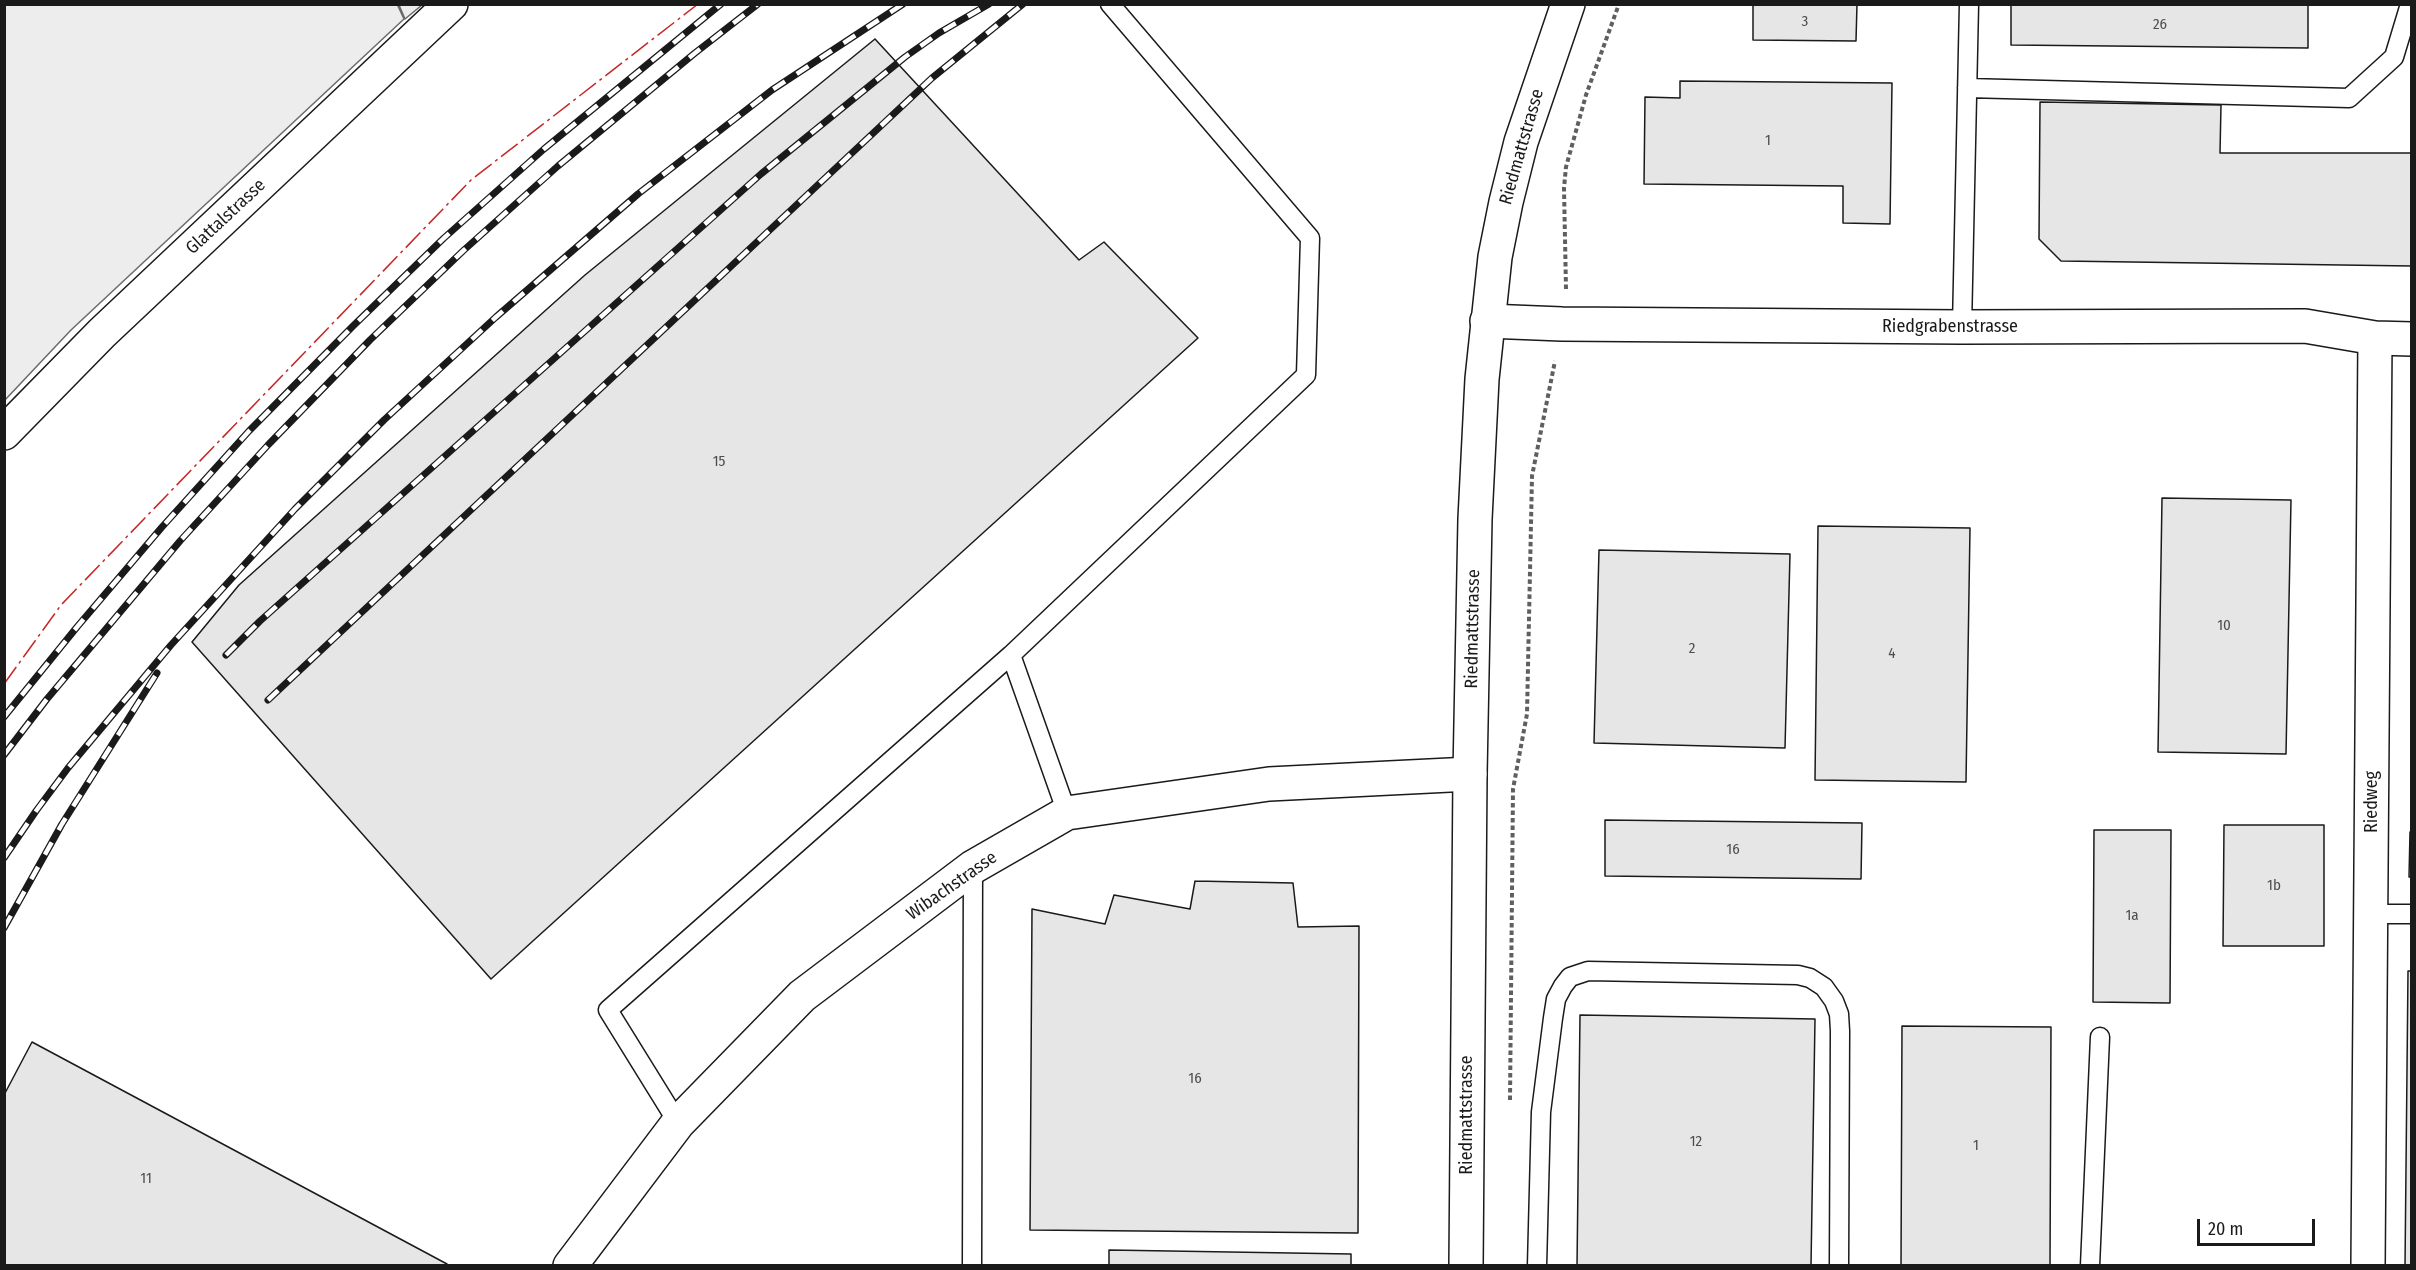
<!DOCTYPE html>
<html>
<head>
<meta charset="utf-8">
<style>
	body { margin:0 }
	#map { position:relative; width:2416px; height:1270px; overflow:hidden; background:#fff; font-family:"Fira Sans Condensed",sans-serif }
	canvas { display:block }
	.frame { position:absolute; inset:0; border:6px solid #1a1a1a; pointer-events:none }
	.scale { position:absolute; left:2197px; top:1219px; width:118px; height:27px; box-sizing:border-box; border:3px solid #1a1a1a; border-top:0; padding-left:8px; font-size:18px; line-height:21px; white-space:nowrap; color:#1a1a1a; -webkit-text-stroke:4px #fff; paint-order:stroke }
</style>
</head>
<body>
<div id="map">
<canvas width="2416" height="1270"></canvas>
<div class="frame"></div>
<div class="scale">20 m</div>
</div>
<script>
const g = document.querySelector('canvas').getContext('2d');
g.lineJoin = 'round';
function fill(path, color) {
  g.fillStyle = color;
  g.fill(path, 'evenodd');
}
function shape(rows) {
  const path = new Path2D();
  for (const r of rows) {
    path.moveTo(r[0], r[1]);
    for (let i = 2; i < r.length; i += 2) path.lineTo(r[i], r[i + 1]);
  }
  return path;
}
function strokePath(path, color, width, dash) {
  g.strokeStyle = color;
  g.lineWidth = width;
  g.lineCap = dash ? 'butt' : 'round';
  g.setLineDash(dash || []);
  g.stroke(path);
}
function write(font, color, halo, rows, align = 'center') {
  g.font = font + ' "Fira Sans Condensed",sans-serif';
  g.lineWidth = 4.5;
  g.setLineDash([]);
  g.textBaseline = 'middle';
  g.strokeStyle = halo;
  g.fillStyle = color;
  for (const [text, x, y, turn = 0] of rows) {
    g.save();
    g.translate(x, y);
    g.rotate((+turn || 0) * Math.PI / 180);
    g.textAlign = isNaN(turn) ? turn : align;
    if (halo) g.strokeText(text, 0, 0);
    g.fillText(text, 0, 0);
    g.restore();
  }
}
const built = shape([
	[5,4,397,4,404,19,71,330,5,400,5,4],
	[399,5,422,5,405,19,399,5]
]);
const building = shape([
	[1753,4,1857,4,1856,41,1753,40,1753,4],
	[2011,4,2308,4,2308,48,2011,45,2011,4],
	[875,39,1079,260,1104,242,1198,338,491,979,192,642,239,585,585,275,875,39],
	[1680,81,1892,83,1890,224,1843,223,1843,186,1644,184,1645,97,1680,98,1680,81],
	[2040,102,2221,105,2220,153,2412,153,2412,266,2061,261,2039,239,2040,102],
	[2162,498,2291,500,2286,754,2158,752,2162,498],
	[1818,526,1970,528,1966,782,1815,780,1818,526],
	[1599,550,1790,554,1785,748,1594,743,1599,550],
	[1605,820,1862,823,1861,879,1605,876,1605,820],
	[2224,825,2324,825,2324,946,2223,946,2224,825],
	[2094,830,2171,830,2170,1003,2093,1002,2094,830],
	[2410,832,2412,832,2412,877,2409,877,2410,832],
	[1195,881,1293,883,1298,927,1359,926,1358,1233,1030,1230,1032,909,1105,924,1114,895,1190,909,1195,881],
	[2408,971,2412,971,2412,1266,2405,1266,2408,971],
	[1580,1015,1815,1019,1811,1266,1577,1266,1580,1015],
	[1902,1026,2051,1027,2050,1266,1901,1266,1902,1026],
	[32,1042,447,1264,446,1266,4,1266,4,1095,32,1042],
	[1109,1250,1351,1254,1351,1266,1109,1266,1109,1250]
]);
const path = shape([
	[1566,289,1564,188,1566,167,1586,95,1619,4],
	[1510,1100,1513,789,1527,714,1532,476,1555,361]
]);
const service = shape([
	[1967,88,2349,98,2394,57,2410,4],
	[1962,327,1969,4],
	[1067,813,1011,655,1306,375,1310,238,1110,4],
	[2371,914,2412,914],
	[678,1123,608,1010,1011,655],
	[972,1266,973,867],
	[1537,1266,1541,1112,1553,1018,1556,999,1563,986,1570,977,1588,971,1798,975,1810,978,1824,987,1834,1001,1839,1014,1840,1031,1839,1266],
	[2090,1266,2100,1037]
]);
const minor = shape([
	[1487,321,1562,324,1962,327,2305,326,2375,338,2412,339],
	[570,1266,678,1123,802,996,973,867,1067,813,1269,784,1470,774],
	[2368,1266,2375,338]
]);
const tertiary = shape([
	[4,433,102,333,451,4]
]);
const secondary = shape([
	[1466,1266,1470,774,1475,519,1482,379,1495,257,1506,202,1521,142,1568,4]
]);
const rail = shape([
	[226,655,260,621,761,174,905,57,939,33,989,4],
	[268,700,932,78,1023,4],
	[4,717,77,627,162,527,249,431,353,326,444,238,544,149,721,4],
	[4,755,47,699,180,541,268,445,370,340,464,250,558,166,695,53,758,4],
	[4,858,36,811,68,768,171,645,295,509,384,420,496,317,638,194,772,90,903,4],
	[4,928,62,824,157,673]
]);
const power = shape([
	[4,684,61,605,471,180,698,4]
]);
const numberNames = [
	["3",1805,22],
	["26",2160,25],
	["1",1768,141],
	["15",719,462],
	["10",2224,626],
	["2",1692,649],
	["4",1892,654],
	["16",1733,850],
	["1b",2274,886],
	["1a",2132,916],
	["16",1195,1079],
	["12",1696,1142],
	["1",1976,1146],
	["11",146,1179]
];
const streetNames = [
	["Riedmattstrasse",1522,147,-74],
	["Glattalstrasse",226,217,-43],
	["Riedgrabenstrasse",1950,327],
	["Riedmattstrasse",1473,629,-89],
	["Riedweg",2372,802,-90],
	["Wibachstrasse",952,886,-35],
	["Riedmattstrasse",1467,1115,-90]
];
fill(built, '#ededed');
strokePath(built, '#6a6a6a', 1.5);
fill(building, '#e6e6e6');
strokePath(building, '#1a1a1a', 1.5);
strokePath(service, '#1a1a1a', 21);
strokePath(minor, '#1a1a1a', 36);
strokePath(tertiary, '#1a1a1a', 36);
strokePath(secondary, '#1a1a1a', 36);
strokePath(path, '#5f5f5f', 4, [4.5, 3]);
strokePath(service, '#fff', 18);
strokePath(minor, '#fff', 33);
strokePath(tertiary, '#fff', 33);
strokePath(secondary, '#fff', 33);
strokePath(rail, '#1a1a1a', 7);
strokePath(rail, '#fff', 4.5, [14]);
strokePath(power, '#c62828', 1.5, [21, 4.5, 3, 4.5]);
write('15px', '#4d4d4d', null, numberNames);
write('18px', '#1a1a1a', '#fff', streetNames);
</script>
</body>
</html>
